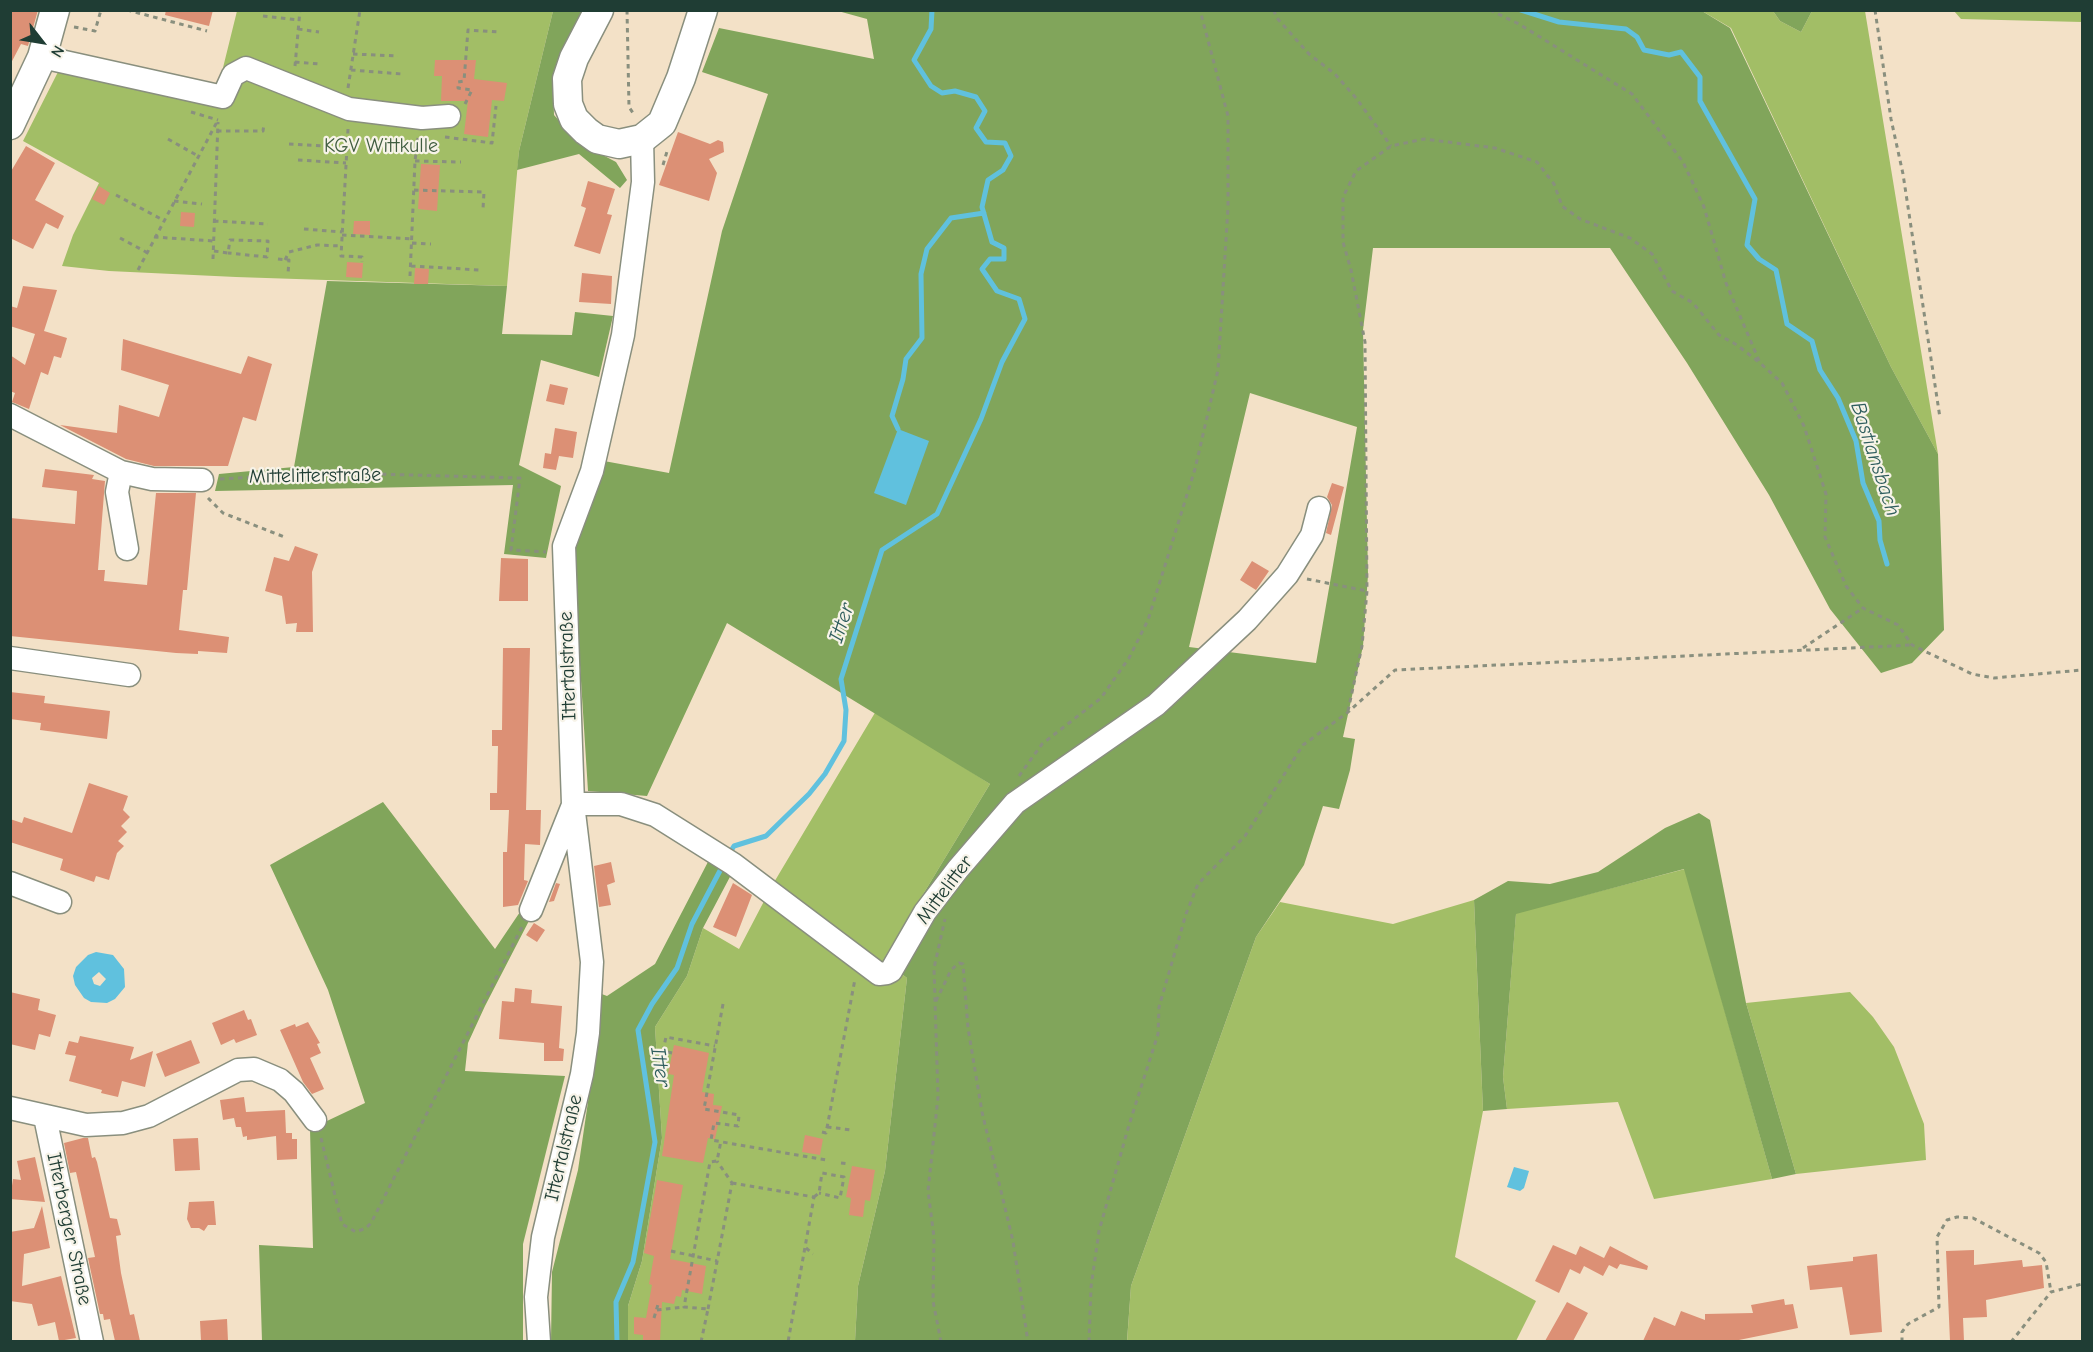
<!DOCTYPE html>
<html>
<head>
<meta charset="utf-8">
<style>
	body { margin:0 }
	#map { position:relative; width:2093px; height:1352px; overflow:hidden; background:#f3e1c7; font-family:"Comic Neue",sans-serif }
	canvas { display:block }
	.frame { position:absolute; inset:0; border:12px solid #1f3d34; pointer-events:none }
	.north { position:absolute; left:12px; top:12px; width:60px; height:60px; -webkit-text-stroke:4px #f7f3e8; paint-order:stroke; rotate:121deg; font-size:16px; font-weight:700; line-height:24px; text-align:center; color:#1f3d34 }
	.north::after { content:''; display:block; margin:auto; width:21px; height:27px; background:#1f3d34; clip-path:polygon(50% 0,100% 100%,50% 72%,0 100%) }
</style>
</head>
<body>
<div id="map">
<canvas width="2093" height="1352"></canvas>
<div class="frame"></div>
<div class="north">N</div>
</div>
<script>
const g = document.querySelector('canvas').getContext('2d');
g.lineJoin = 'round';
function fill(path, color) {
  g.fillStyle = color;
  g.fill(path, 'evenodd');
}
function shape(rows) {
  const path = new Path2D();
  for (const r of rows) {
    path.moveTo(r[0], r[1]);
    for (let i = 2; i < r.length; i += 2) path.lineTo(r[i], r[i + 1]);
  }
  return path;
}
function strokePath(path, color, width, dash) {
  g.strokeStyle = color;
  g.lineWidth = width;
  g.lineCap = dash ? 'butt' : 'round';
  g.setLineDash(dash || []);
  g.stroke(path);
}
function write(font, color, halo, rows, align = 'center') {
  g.font = font + ' "Comic Neue",sans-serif';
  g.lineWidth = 4.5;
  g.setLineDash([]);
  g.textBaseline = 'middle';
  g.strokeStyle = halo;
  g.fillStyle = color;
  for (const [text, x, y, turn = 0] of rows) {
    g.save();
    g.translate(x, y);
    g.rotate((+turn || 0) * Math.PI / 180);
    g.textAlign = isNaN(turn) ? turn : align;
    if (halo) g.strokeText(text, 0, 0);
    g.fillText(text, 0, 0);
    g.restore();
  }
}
const green = shape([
	[237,11,553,11,519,151,507,286,236,277,109,271,62,266,73,235,99,183,23,141,60,68,218,88],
	[1702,11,1773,11,1780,21,1801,32,1812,11,1865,11,1938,454,1891,367,1731,28],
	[1954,11,2082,11,2082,22,1961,19],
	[876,711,990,784,883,960,907,978,885,1171,858,1286,855,1341,628,1342,628,1306,642,1261,662,1138,655,1027,687,976,703,928,739,949,773,884],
	[1685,869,1772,1179,1654,1199,1618,1102,1507,1109,1503,1077,1516,913],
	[1474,900,1483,1111,1455,1257,1536,1301,1516,1341,1127,1342,1131,1286,1256,937,1280,902,1393,924],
	[1850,992,1873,1017,1894,1047,1924,1124,1926,1160,1796,1174,1746,1003]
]);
const forest = shape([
	[553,11,584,11,553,85,554,115,578,142,616,162,627,180,620,188,579,154,517,170,519,151],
	[838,11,1702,11,1730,28,1891,367,1938,454,1944,630,1912,663,1881,673,1830,609,1769,495,1687,363,1610,248,1373,248,1363,330,1368,575,1363,646,1343,737,1355,739,1350,770,1339,809,1323,806,1304,865,1256,937,1131,1286,1127,1341,855,1341,858,1286,885,1171,907,978,883,960,990,784,727,623,647,796,588,791,573,555,604,461,669,473,722,231,768,94,702,72,719,28,874,59,867,19],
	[1250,393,1357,427,1316,663,1189,647],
	[1773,11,1812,11,1801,32,1780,21],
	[327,281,507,286,502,334,572,335,575,312,613,316,599,377,541,360,519,465,561,486,546,558,504,554,513,485,215,491,219,474,294,467],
	[383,802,495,949,522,909,532,915,485,1006,468,1043,465,1071,565,1076,523,1244,523,1341,262,1341,259,1245,313,1248,310,1129,365,1103,328,990,270,865],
	[1699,813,1710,820,1746,1003,1796,1174,1772,1179,1684,869,1516,914,1503,1077,1507,1109,1483,1111,1474,900,1508,881,1550,884,1598,872,1665,828],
	[710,858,732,873,703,928,687,976,655,1027,662,1138,642,1261,628,1306,628,1341,551,1342,552,1272,578,1170,594,1061,599,993,607,996,655,964]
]);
const water = shape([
	[898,429,929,441,906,505,874,493],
	[96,952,113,955,124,969,125,987,115,999,107,1003,91,1002,84,998,75,985,73,976,76,967,88,955],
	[99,972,106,979,100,986,94,984,92,978],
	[1514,1167,1529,1171,1524,1188,1520,1191,1507,1187]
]);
const stream = shape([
	[1521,10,1559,22,1626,29,1637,37,1644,50,1669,55,1681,52,1700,77,1700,101,1755,199,1747,245,1759,259,1776,270,1787,324,1812,341,1820,370,1838,398,1856,441,1863,483,1879,521,1880,540,1887,564],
	[898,429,892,416,903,379,906,359,922,338,921,274,927,249,951,218,984,213],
	[729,854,734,846,766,836,809,794,825,774,844,741,846,710,841,679,882,550,937,514,981,419,1002,362,1025,319,1019,299,997,291,982,269,990,259,1004,259,1004,248,992,242,982,207,988,180,1003,170,1011,156,1005,143,986,142,976,128,985,111,976,97,955,91,942,93,931,86,914,60,931,29,932,10],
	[617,1342,616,1302,633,1262,655,1142,638,1030,652,1004,677,968,692,924,723,865]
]);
const building = shape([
	[10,10,38,10,28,46,21,44,10,65],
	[166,10,213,10,209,26,165,15],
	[435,60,476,60,474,79,507,83,504,101,492,100,488,137,464,134,468,101,441,101,442,76,434,76],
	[678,132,710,144,718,140,723,142,724,152,709,159,717,173,709,201,659,185],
	[26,146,55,163,35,200,64,216,58,229,46,223,33,249,10,238,10,173],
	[421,164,440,165,437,211,418,209],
	[588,181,615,189,607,214,612,215,600,254,574,246,586,208,581,206],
	[99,186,110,193,104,205,92,199],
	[181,212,195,213,194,227,180,226],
	[354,221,370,221,370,235,353,234],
	[347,262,363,263,362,278,346,277],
	[415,268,429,269,428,284,414,284],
	[582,273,612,276,611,304,579,302],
	[23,286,57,290,44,331,67,338,61,358,54,356,48,375,41,372,29,409,12,402,15,393,10,391,10,355,25,365,35,334,10,326,10,306,17,308],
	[123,339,241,374,248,356,272,364,256,421,243,417,228,466,154,466,126,459,60,425,117,433,119,405,159,417,169,385,121,370],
	[550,384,568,388,564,405,546,401],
	[555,428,577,432,573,458,559,456,556,470,543,468,545,453,557,455,551,454],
	[45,469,94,475,92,479,105,481,98,570,105,570,104,581,147,585,156,493,196,493,187,590,183,590,179,630,229,637,227,653,198,651,198,654,176,653,10,636,10,518,75,524,77,491,42,487],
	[1332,483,1344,487,1331,535,1326,533,1332,505,1327,497],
	[295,546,318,554,312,572,313,632,296,632,297,623,286,624,282,596,265,591,274,557,289,561],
	[501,558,528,559,528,601,499,601],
	[1252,561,1269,571,1256,590,1240,580],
	[503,648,530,648,526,810,541,810,540,845,525,844,524,880,528,881,518,905,503,907,503,852,507,852,509,810,490,810,490,793,497,793,498,746,492,746,492,730,502,730],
	[10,692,45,696,44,703,110,711,107,739,40,730,41,723,10,719],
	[89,783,128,796,123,810,130,817,121,826,127,832,118,841,124,846,117,853,109,880,96,876,94,882,60,870,63,859,10,842,10,819,22,823,24,817,72,833],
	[611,862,615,882,607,885,611,905,599,907,594,866],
	[556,883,560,884,554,901,549,902],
	[733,883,752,895,736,937,713,927],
	[534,923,545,930,537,942,526,935],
	[515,988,532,990,531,1003,562,1006,559,1048,564,1049,563,1061,544,1061,544,1043,499,1039,502,1001,514,1002],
	[10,992,40,999,38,1010,56,1015,50,1037,39,1034,35,1050,10,1044],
	[244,1010,248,1020,251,1019,257,1035,236,1043,234,1039,221,1045,212,1023],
	[308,1022,320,1043,317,1044,321,1053,310,1058,324,1089,312,1094,303,1082,280,1030,295,1024,296,1027],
	[80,1036,134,1047,130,1060,153,1051,145,1087,122,1081,118,1097,101,1093,102,1090,69,1081,76,1056,65,1054,69,1041,78,1043],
	[191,1040,200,1063,165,1077,156,1054],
	[674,1045,709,1053,702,1092,714,1094,713,1105,722,1106,715,1139,708,1138,703,1163,662,1156,674,1075,668,1074],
	[244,1097,246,1112,285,1110,286,1133,292,1133,292,1139,297,1139,297,1159,277,1160,276,1136,247,1140,247,1136,243,1137,241,1127,236,1127,234,1118,223,1120,220,1100],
	[805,1135,823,1139,820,1155,802,1152],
	[83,1138,88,1138,92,1158,95,1157,97,1162,110,1218,117,1219,121,1235,116,1236,121,1273,130,1315,134,1314,140,1341,115,1341,110,1319,104,1320,103,1314,100,1314,88,1258,95,1257,76,1172,70,1173,64,1143],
	[198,1138,200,1170,175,1171,173,1139],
	[35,1157,45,1202,10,1199,13,1179,21,1180,17,1161],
	[852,1166,875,1170,870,1201,865,1200,863,1217,849,1215,851,1198,846,1197],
	[657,1180,683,1185,670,1259,706,1266,702,1294,682,1290,681,1297,676,1296,674,1304,662,1302,660,1341,643,1341,643,1335,634,1334,634,1317,646,1318,652,1285,649,1284,654,1256,644,1253],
	[214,1201,216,1225,208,1225,204,1231,199,1228,191,1228,187,1219,189,1202],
	[42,1206,50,1248,24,1254,22,1286,61,1276,76,1338,59,1341,55,1322,38,1326,32,1304,10,1301,10,1232,34,1228],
	[1553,1245,1576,1255,1580,1246,1604,1258,1610,1246,1648,1266,1647,1270,1620,1264,1617,1269,1609,1265,1603,1276,1584,1266,1580,1274,1570,1269,1559,1293,1535,1281],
	[1974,1250,1974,1265,2022,1260,2023,1267,2042,1265,2044,1288,1986,1300,1987,1317,1963,1318,1964,1341,1950,1341,1946,1251],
	[1877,1254,1882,1332,1850,1335,1842,1287,1810,1290,1807,1266,1853,1261,1853,1257],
	[1784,1299,1785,1305,1793,1304,1798,1328,1734,1341,1643,1341,1654,1317,1675,1326,1681,1311,1705,1320,1705,1314,1753,1313,1751,1305],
	[1567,1302,1588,1313,1573,1341,1545,1341],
	[227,1319,228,1341,201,1341,200,1321]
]);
const path = shape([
	[127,10,207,31],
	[627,10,629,107,635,116],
	[1274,10,1276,17,1309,54,1335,74,1356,98,1391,146],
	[1490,10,1519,24,1632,94,1683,162,1704,207,1726,283,1760,363,1782,383,1804,426,1826,494,1825,537,1846,586,1863,608,1898,625,1912,645,1972,674,1994,678,2082,670],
	[1875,10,1891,119,1903,174,1940,418],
	[263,16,299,20],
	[74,27,95,31,101,10],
	[298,29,319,32],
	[353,54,398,56],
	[295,62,319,64],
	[295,66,300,10],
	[351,70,402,74],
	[348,88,360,10],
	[465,104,472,90,458,88,458,82,464,81,468,30,499,32],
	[191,112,218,120],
	[348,129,341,256,362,257,362,262],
	[217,131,263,131,264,124],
	[445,137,492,143,496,106],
	[168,139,198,156],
	[289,144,347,147],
	[298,160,346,163],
	[415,161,461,162],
	[663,165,668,148],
	[414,190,484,192,483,209],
	[116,195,163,220],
	[174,201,202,204],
	[214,221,268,224],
	[304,229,342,232],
	[342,235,412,239],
	[154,237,214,241],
	[120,238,146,252],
	[412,243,431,244],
	[214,251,228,253,230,240,268,241,267,257,228,253],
	[213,259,218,122],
	[278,259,289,260,288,274],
	[285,260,289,252,317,245,342,246],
	[411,266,480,270],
	[138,270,218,120],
	[410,276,415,161,418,138],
	[220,479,338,473,520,478,511,550,546,552],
	[208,498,223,513,287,538],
	[1307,579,1367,591],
	[1803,648,1863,608],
	[1348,711,1362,646,1367,591,1365,342,1351,270,1343,242,1343,197,1356,171,1391,146,1424,139,1495,148,1537,162,1554,184,1562,206,1580,219,1630,238,1652,254,1672,291,1693,303,1719,335,1737,345,1760,363],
	[1019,776,1042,744,1101,698,1129,658,1148,620,1195,469,1218,370,1228,207,1228,116,1200,10],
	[936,1001,951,970,959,963,963,964,968,1028,982,1112,1013,1241,1028,1342],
	[723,1004,704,1109,739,1115,738,1126,714,1123,711,1140,826,1160],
	[672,1053,663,1051,666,1037,715,1046],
	[827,1127,852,1130],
	[822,1132,826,1133,855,979],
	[321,1138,342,1224,356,1232,366,1228,371,1223,522,927],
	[841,1163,849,1164],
	[732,1183,814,1197,788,1342],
	[814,1197,819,1193,822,1173,844,1177,840,1198,819,1193],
	[806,1248,813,1254],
	[671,1251,717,1261],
	[708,1309,732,1183,717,1161],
	[657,1310,684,1307],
	[654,1318,659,1301],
	[701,1342,708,1309,684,1307,710,1162,717,1161,721,1141],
	[941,1342,933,1301,934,1237,928,1191,938,1097,934,968,945,919],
	[1089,1342,1091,1287,1099,1231,1129,1125,1158,1034,1159,1007,1186,914,1198,884,1245,836,1303,745,1347,713,1395,670,1912,645],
	[1902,1342,1902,1332,1908,1324,1939,1307,1937,1237,1947,1220,1957,1217,1973,1218,2039,1253,2046,1262,2051,1292],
	[2011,1342,2051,1292,2082,1284]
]);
const minor = shape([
	[42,57,223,97,233,75,246,68,349,109,422,118,449,116],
	[10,415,121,472,152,479,202,480],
	[121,472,117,492,127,549],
	[10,658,129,675],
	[573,804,621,804,655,815,733,864,879,974,887,973,891,971,925,912,958,869,1015,803,1156,705,1247,620,1287,575,1312,535,1319,508],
	[10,883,60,902],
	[531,910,573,805],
	[10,1108,86,1125,123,1123,149,1116,238,1070,254,1069,280,1080,294,1092,315,1120],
	[45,1117,92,1342],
	[539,1342,536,1297,543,1237,582,1074,588,1033,592,962,573,804,564,546,592,471,623,335,643,182,642,139]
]);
const major = shape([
	[599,10,574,58,567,79,568,104,574,119,586,131,597,139,619,144,642,139,662,123,681,78,703,10],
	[10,125,42,57,55,10]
]);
const parkNames = [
	["KGV Wittkulle",381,146]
];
const streetNames = [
	["Mittelitterstraße",315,476,-1],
	["Ittertalstraße",568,666,-92],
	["Mittelitter",945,890,-53],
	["Ittertalstraße",564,1148,-77],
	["Itterberger Straße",69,1229,78]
];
const waterNames = [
	["Bastiansbach",1875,459,72],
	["Itter",842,623,-72],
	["Itter",660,1067,81]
];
fill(green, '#a2be66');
fill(forest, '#81a55b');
fill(water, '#60c1de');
strokePath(stream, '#60c1de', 5);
fill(building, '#dc9075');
strokePath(minor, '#898f7e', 25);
strokePath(major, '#898f7e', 31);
strokePath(path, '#898f7e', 3, [4.5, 4.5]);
strokePath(minor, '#fff', 22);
strokePath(major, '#fff', 28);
write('20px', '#405d40', '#f7f3e8', parkNames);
write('20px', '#1f3d34', '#f7f3e8', streetNames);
write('italic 21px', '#2f5e5e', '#f7f3e8', waterNames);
</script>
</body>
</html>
